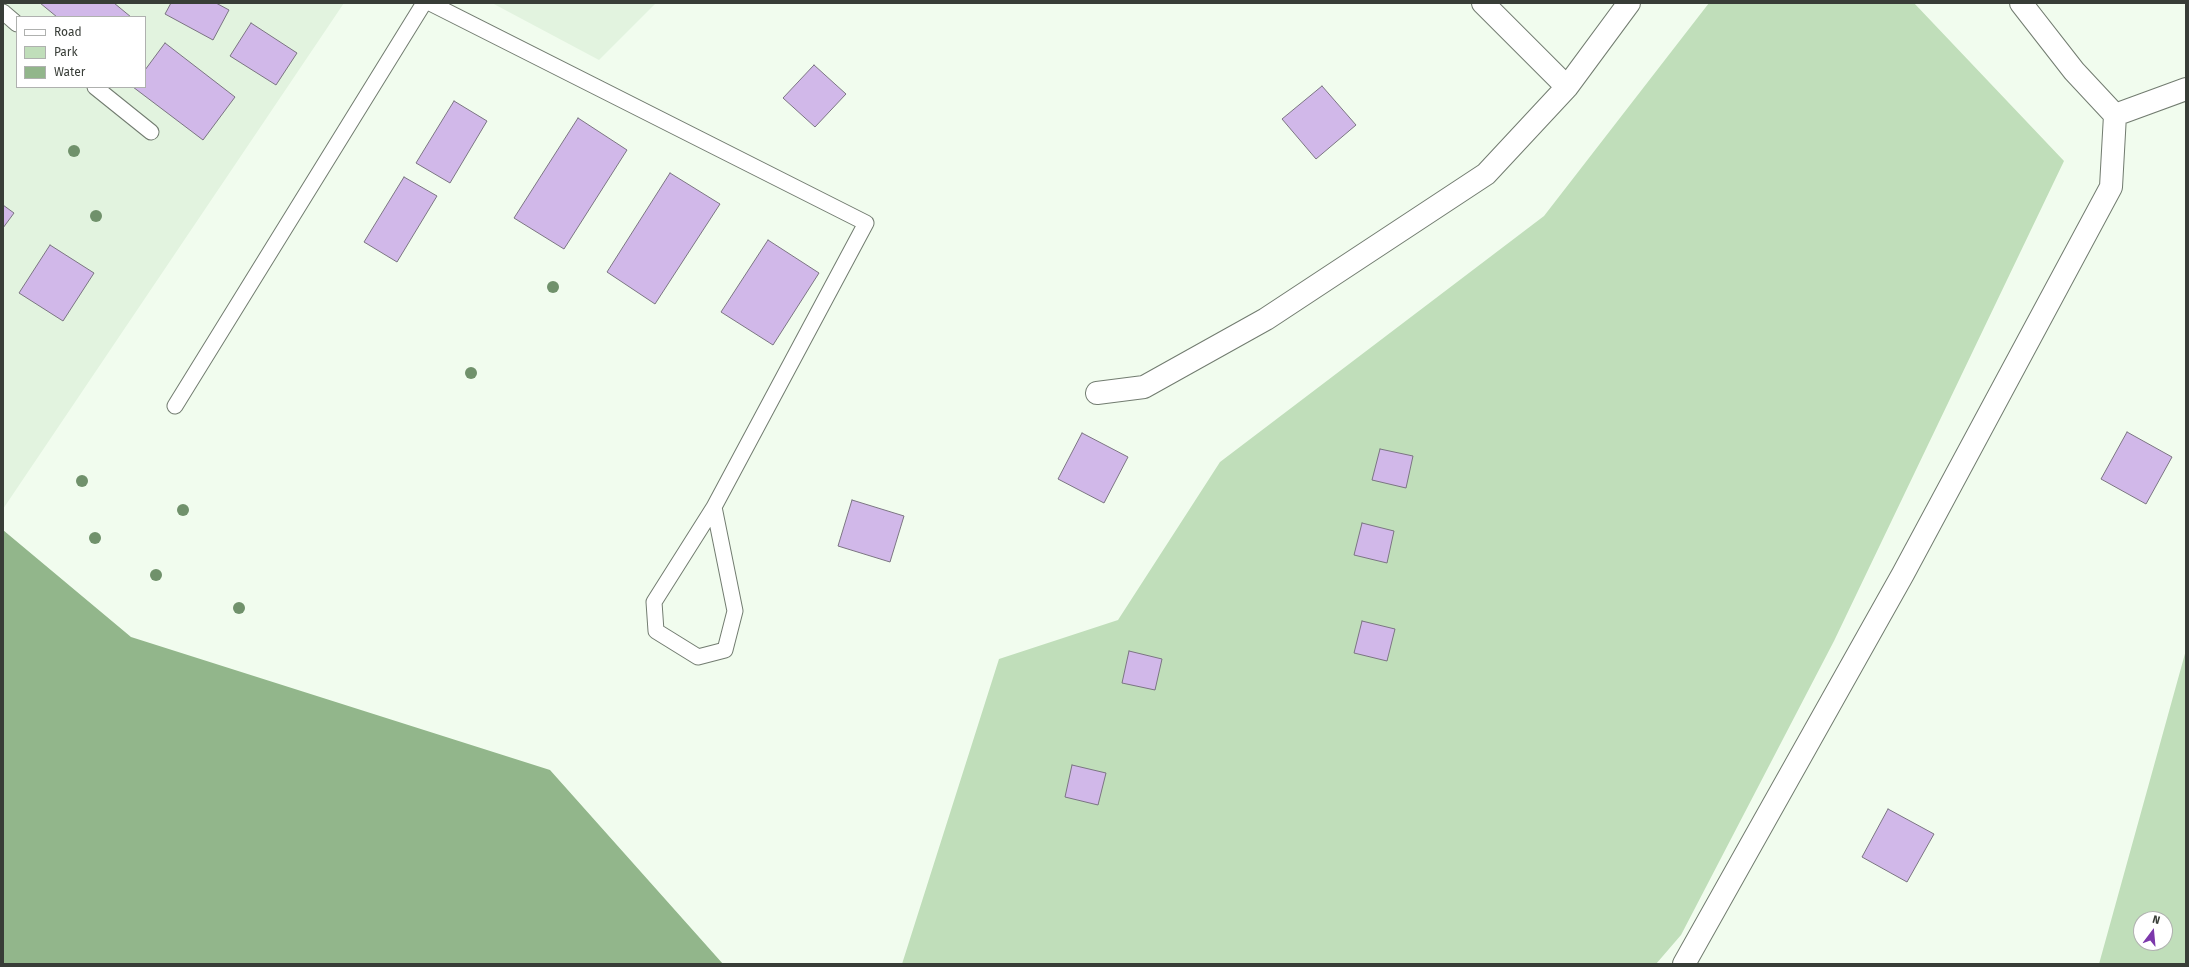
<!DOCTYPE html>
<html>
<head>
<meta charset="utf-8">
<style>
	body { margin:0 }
	#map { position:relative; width:2189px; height:967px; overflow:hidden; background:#f1fcee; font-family:"Fira Sans",sans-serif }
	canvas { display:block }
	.frame { position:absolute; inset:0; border:4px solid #383d37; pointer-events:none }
	.legend { position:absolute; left:16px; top:16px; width:130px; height:72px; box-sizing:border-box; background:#fff; border:1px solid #afb1af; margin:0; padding:5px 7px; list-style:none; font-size:12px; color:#383d37 }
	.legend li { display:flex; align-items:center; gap:8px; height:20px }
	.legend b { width:20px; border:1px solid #afb1af }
	.north { position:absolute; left:2133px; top:911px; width:40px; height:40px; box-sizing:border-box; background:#fff; border:1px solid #afb1af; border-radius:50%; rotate:16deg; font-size:11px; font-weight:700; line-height:16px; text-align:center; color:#383d37 }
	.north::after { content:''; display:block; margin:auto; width:14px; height:18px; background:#7c38ab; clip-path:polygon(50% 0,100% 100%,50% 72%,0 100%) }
</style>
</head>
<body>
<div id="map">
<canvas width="2189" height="967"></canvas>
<div class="frame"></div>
<ul class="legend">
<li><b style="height:5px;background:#fff"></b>Road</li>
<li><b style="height:11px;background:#c0deba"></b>Park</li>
<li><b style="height:11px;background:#92b68b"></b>Water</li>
</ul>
<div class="north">N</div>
</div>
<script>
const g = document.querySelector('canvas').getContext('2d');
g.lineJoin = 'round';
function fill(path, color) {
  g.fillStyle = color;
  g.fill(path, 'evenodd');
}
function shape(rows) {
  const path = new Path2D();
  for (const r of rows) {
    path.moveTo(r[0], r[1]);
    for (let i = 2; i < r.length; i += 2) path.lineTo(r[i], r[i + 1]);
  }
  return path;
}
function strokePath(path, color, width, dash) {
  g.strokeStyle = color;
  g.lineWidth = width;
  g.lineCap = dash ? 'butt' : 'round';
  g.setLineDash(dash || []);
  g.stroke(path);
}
const built = shape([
	[3,3,344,3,3,509],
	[17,17,145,17,145,87,17,87],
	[492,3,656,3,599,60]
]);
const green = shape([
	[1709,3,1914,3,2064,161,1834,641,1681,935,1656,964,902,964,999,659,1118,620,1220,462,1544,216],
	[2186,650,2186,964,2099,964],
	[2141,919,2165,919,2165,943,2141,943]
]);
const water = shape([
	[3,530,131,637,550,770,723,964,3,964]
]);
const building = shape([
	[40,3,114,3,131,17,57,17,40,3],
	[171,3,216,3,229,10,213,40,165,14,171,3],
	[251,23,297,53,276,85,230,56,251,23],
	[165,43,235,97,203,140,133,87,145,87,145,70,165,43],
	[814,65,846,94,815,127,783,98,814,65],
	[1322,86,1356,125,1316,159,1282,119,1322,86],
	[454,101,487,121,450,183,416,163,454,101],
	[578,118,627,150,564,249,514,218,578,118],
	[670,173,720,204,655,304,607,272,670,173],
	[404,177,437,196,397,262,364,242,404,177],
	[3,205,14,213,3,228,3,205],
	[768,240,819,273,773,345,721,312,768,240],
	[50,245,94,273,63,321,19,293,50,245],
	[2127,432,2172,457,2146,504,2101,479,2127,432],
	[1082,433,1128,457,1104,503,1058,479,1082,433],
	[1380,449,1413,456,1406,488,1372,480,1380,449],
	[852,500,904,516,890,562,838,546,852,500],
	[1362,523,1394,531,1387,563,1354,555,1362,523],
	[1362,621,1395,629,1387,661,1354,653,1362,621],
	[1129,651,1162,659,1155,690,1122,683,1129,651],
	[1072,765,1106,773,1098,805,1065,797,1072,765],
	[1888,809,1934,834,1907,882,1862,857,1888,809]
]);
const lane = shape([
	[430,3,866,223,714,507,654,602,656,631,698,657,725,650,735,611,714,507],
	[3,12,17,24],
	[95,87,151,132],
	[175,406,424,3]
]);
const street = shape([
	[1483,3,1567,87,1629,3],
	[2115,115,2186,89],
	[1097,393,1144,387,1266,319,1486,174,1567,87],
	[1684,964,1903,574,2111,187,2115,115,2074,71,2021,3]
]);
const trees = [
	[74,151],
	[96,216],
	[553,287],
	[471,373],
	[82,481],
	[183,510],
	[95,538],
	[156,575],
	[239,608]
];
fill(built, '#e2f3df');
fill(green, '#c0deba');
fill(water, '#92b68b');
fill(building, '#d1b8e9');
strokePath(building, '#7b7582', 1);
strokePath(lane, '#727c70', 17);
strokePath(street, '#727c70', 24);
strokePath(lane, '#fff', 15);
strokePath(street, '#fff', 22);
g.fillStyle = '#70916b';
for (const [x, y] of trees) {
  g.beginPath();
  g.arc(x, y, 6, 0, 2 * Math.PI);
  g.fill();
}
</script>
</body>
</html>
